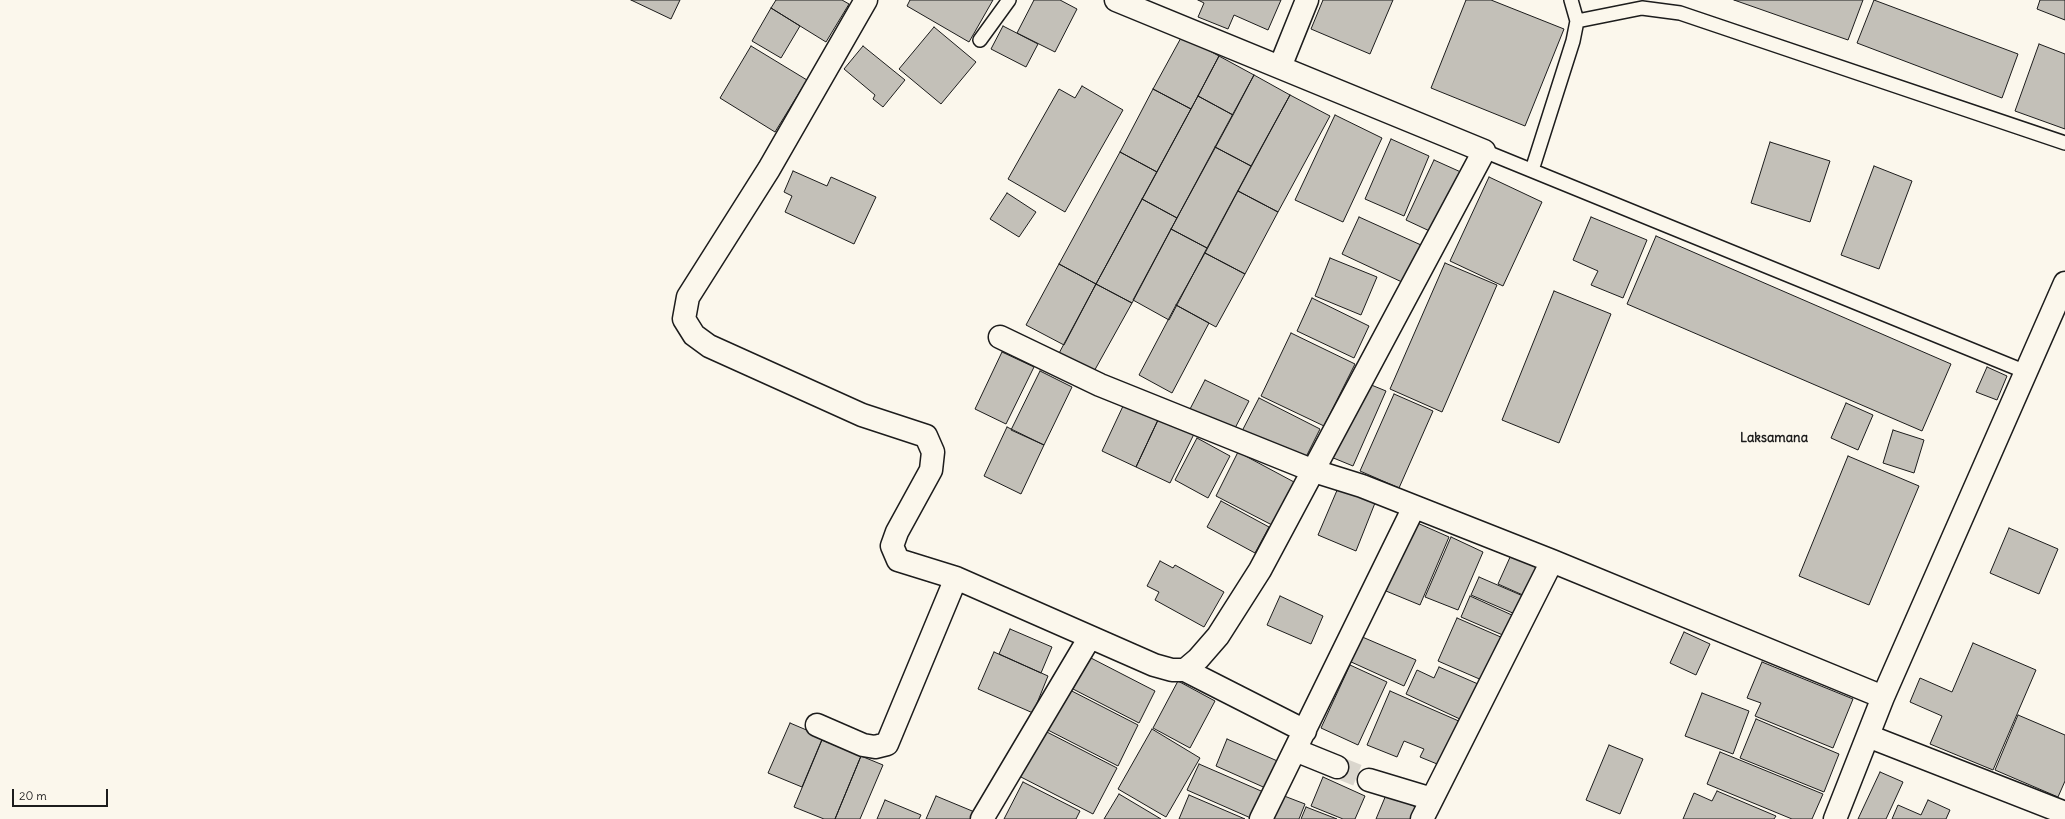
<!DOCTYPE html>
<html>
<head>
<meta charset="utf-8">
<style>
	body { margin:0 }
	#map { position:relative; width:2065px; height:819px; overflow:hidden; background:#fbf7ec; font-family:Delius,sans-serif }
	canvas { display:block }
	.scale { position:absolute; left:12px; top:789px; width:96px; height:18px; box-sizing:border-box; border:2px solid #1c1c1c; border-top:0; padding-left:5px; font-size:12px; line-height:14px; white-space:nowrap; color:#1c1c1c; -webkit-text-stroke:3px #fbf7ec; paint-order:stroke }
</style>
</head>
<body>
<div id="map">
<canvas width="2065" height="819"></canvas>
<div class="scale">20 m</div>
</div>
<script>
const g = document.querySelector('canvas').getContext('2d');
g.lineJoin = 'round';
function fill(path, color) {
  g.fillStyle = color;
  g.fill(path, 'evenodd');
}
function shape(rows) {
  const path = new Path2D();
  for (const r of rows) {
    path.moveTo(r[0], r[1]);
    for (let i = 2; i < r.length; i += 2) path.lineTo(r[i], r[i + 1]);
  }
  return path;
}
function strokePath(path, color, width, dash) {
  g.strokeStyle = color;
  g.lineWidth = width;
  g.lineCap = dash ? 'butt' : 'round';
  g.setLineDash(dash || []);
  g.stroke(path);
}
function write(font, color, halo, rows, align = 'center') {
  g.font = font + ' Delius,sans-serif';
  g.lineWidth = 3.5;
  g.setLineDash([]);
  g.textBaseline = 'middle';
  g.strokeStyle = halo;
  g.fillStyle = color;
  for (const [text, x, y, turn = 0] of rows) {
    g.save();
    g.translate(x, y);
    g.rotate((+turn || 0) * Math.PI / 180);
    g.textAlign = isNaN(turn) ? turn : align;
    if (halo) g.strokeText(text, 0, 0);
    g.fillText(text, 0, 0);
    g.restore();
  }
}
const building = shape([
	[631,0,680,0,671,19,631,0],
	[776,0,842,0,849,4,826,42,771,8,776,0],
	[910,0,993,0,969,42,907,6,910,0],
	[1034,0,1060,0,1077,9,1055,52,1017,33,1034,0],
	[1198,0,1281,0,1268,30,1234,15,1228,29,1198,17,1204,3,1198,0],
	[1323,0,1393,0,1370,54,1311,29,1323,0],
	[1466,0,1491,0,1564,29,1525,126,1431,88,1466,0],
	[1734,0,1863,0,1848,40,1734,0],
	[1874,0,2018,54,2002,98,1857,43,1874,0],
	[2040,0,2065,0,2065,20,2037,9,2040,0],
	[771,8,800,26,781,58,752,41,771,8],
	[1003,26,1038,44,1026,67,991,49,1003,26],
	[934,27,976,62,941,104,899,69,934,27],
	[1182,36,1219,56,1191,109,1153,89,1182,36],
	[2039,44,2065,54,2065,129,2015,111,2039,44],
	[751,46,807,80,775,132,720,98,751,46],
	[863,46,905,80,883,107,873,99,875,95,844,69,863,46],
	[1219,56,1254,75,1233,115,1198,96,1219,56],
	[1254,75,1290,95,1251,166,1215,147,1254,75],
	[1082,86,1123,110,1065,212,1008,179,1059,89,1075,98,1082,86],
	[1153,89,1191,109,1157,172,1120,152,1153,89],
	[1290,95,1330,116,1278,212,1238,191,1290,95],
	[1198,96,1233,115,1177,218,1142,199,1198,96],
	[1335,115,1382,138,1343,222,1295,200,1335,115],
	[1391,139,1429,156,1404,216,1365,199,1391,139],
	[1770,142,1830,161,1810,222,1751,203,1770,142],
	[1215,147,1251,166,1207,248,1171,229,1215,147],
	[1120,152,1157,172,1096,284,1059,264,1120,152],
	[1434,160,1463,173,1436,234,1406,220,1434,160],
	[1874,166,1912,181,1879,269,1841,255,1874,166],
	[793,171,827,186,831,177,876,197,854,244,785,212,792,196,784,192,793,171],
	[1489,177,1542,202,1503,286,1450,261,1489,177],
	[1238,191,1278,212,1245,274,1205,253,1238,191],
	[1007,193,1036,212,1019,237,990,219,1007,193],
	[1142,199,1177,218,1132,303,1096,284,1142,199],
	[1359,217,1421,245,1404,283,1342,254,1359,217],
	[1591,217,1647,240,1623,298,1591,285,1598,271,1573,260,1591,217],
	[1171,229,1207,248,1169,320,1133,300,1171,229],
	[1656,236,1951,364,1922,431,1627,304,1656,236],
	[1205,253,1245,274,1216,327,1176,305,1205,253],
	[1330,258,1377,277,1361,315,1315,296,1330,258],
	[1445,263,1497,285,1442,412,1390,389,1445,263],
	[1059,264,1096,284,1064,345,1026,325,1059,264],
	[1096,284,1132,303,1092,375,1057,357,1096,284],
	[1554,291,1611,314,1559,443,1502,420,1554,291],
	[1312,298,1369,326,1354,358,1297,331,1312,298],
	[1176,305,1209,323,1172,393,1139,375,1176,305],
	[1291,333,1355,364,1324,426,1261,396,1291,333],
	[1002,352,1034,367,1006,424,975,409,1002,352],
	[1987,367,2007,376,1997,400,1976,392,1987,367],
	[1040,371,1072,387,1044,445,1011,430,1040,371],
	[1205,380,1249,401,1233,432,1189,411,1205,380],
	[1364,382,1386,391,1353,466,1331,457,1364,382],
	[1394,394,1433,411,1399,488,1360,471,1394,394],
	[1259,398,1320,429,1302,465,1240,435,1259,398],
	[1846,403,1873,415,1858,450,1831,438,1846,403],
	[1124,404,1158,420,1136,467,1102,451,1124,404],
	[1158,420,1195,432,1170,483,1136,467,1158,420],
	[1007,427,1044,445,1021,494,984,476,1007,427],
	[1893,430,1924,440,1914,473,1883,463,1893,430],
	[1197,438,1230,456,1208,498,1175,480,1197,438],
	[1238,452,1294,482,1272,525,1216,496,1238,452],
	[1848,456,1919,486,1869,605,1799,576,1848,456],
	[1338,488,1375,503,1356,551,1318,535,1338,488],
	[1221,501,1269,527,1255,553,1207,527,1221,501],
	[1415,522,1449,537,1420,605,1386,591,1415,522],
	[2009,528,2058,549,2039,594,1990,573,2009,528],
	[1451,537,1483,552,1458,610,1425,597,1451,537],
	[1511,555,1538,566,1525,596,1498,584,1511,555],
	[1160,561,1173,568,1175,565,1224,592,1204,627,1155,600,1159,592,1147,586,1160,561],
	[1479,577,1523,596,1515,614,1471,595,1479,577],
	[1280,596,1323,616,1311,644,1267,625,1280,596],
	[1470,596,1514,616,1505,636,1461,617,1470,596],
	[1457,618,1503,638,1484,681,1438,661,1457,618],
	[1010,629,1052,647,1041,673,999,654,1010,629],
	[1684,632,1710,644,1696,675,1670,663,1684,632],
	[1360,636,1416,660,1404,686,1349,661,1360,636],
	[1973,643,2036,670,1993,770,1930,744,1942,716,1910,702,1920,678,1952,692,1973,643],
	[994,652,1048,676,1033,713,978,689,994,652],
	[1089,657,1155,691,1139,723,1073,689,1089,657],
	[1762,662,1853,699,1833,748,1755,716,1761,703,1747,698,1762,662],
	[1350,665,1387,682,1358,745,1321,728,1350,665],
	[1439,667,1478,684,1462,720,1406,694,1417,670,1434,678,1439,667],
	[1178,681,1215,701,1190,748,1153,728,1178,681],
	[1064,687,1138,725,1118,766,1044,728,1064,687],
	[1390,691,1461,722,1442,766,1420,757,1424,749,1404,741,1397,757,1367,745,1390,691],
	[1702,693,1749,711,1733,754,1685,736,1702,693],
	[2018,715,2065,735,2065,781,2058,797,1995,770,2018,715],
	[1756,719,1839,754,1824,792,1740,758,1756,719],
	[790,723,823,737,802,787,768,773,790,723],
	[1152,729,1200,758,1166,817,1118,789,1152,729],
	[1043,730,1117,768,1093,814,1019,776,1043,730],
	[1227,739,1282,763,1270,790,1216,766,1227,739],
	[822,740,861,756,835,819,824,819,794,807,822,740],
	[1609,745,1643,759,1620,814,1586,800,1609,745],
	[1720,752,1823,794,1812,819,1792,819,1707,784,1720,752],
	[861,756,883,765,860,819,835,819,861,756],
	[1199,764,1268,794,1253,819,1187,790,1199,764],
	[1880,772,1903,782,1886,819,1858,819,1880,772],
	[1323,777,1365,796,1355,819,1343,819,1311,806,1323,777],
	[1023,782,1080,811,1076,819,1004,819,1023,782],
	[1717,791,1776,816,1774,819,1683,819,1694,793,1712,801,1717,791],
	[1119,794,1161,819,1104,819,1119,794],
	[1279,794,1305,804,1299,819,1269,819,1279,794],
	[1189,795,1245,819,1179,819,1189,795],
	[1386,795,1419,808,1415,819,1376,819,1386,795],
	[936,796,977,813,974,819,926,819,936,796],
	[885,800,921,815,919,819,877,819,885,800],
	[1928,800,1950,810,1946,819,1892,819,1898,805,1921,815,1928,800],
	[1306,807,1337,819,1301,819,1306,807]
]);
const minorTunnel = shape([
	[1337,767,1369,780]
]);
const service = shape([
	[1577,21,1642,8,1680,13,2065,143],
	[980,40,1009,0],
	[1484,151,2026,372],
	[1532,170,1573,41,1577,21,1571,0]
]);
const minor = shape([
	[866,0,769,169,688,297,684,319,694,335,709,346,862,415,926,436,933,452,931,470,897,532,892,546,898,560,956,578,1154,665,1172,670,1185,670,1198,659,1218,636,1260,570,1484,151,1116,0],
	[1280,67,1307,0],
	[1000,337,1100,385,1314,471,1362,486,1552,561,1883,697],
	[1185,670,1305,731],
	[817,725,863,745,875,747,887,744,956,578],
	[1868,736,2065,813],
	[1295,750,1337,767],
	[1369,780,1432,799],
	[982,819,1090,637],
	[1261,819,1414,507],
	[1422,819,1552,561],
	[1835,819,1883,697,2065,283]
]);
const quarterNames = [
	["Laksamana",1774,438]
];
fill(building, '#c3c0b8');
strokePath(building, '#1c1c1c', 1);
strokePath(minorTunnel, '#dad6cd', 22, [22, 11]);
strokePath(service, '#1c1c1c', 16);
strokePath(minor, '#1c1c1c', 25);
strokePath(service, '#fbf7ec', 13);
strokePath(minor, '#fbf7ec', 22);
write('bold 13px', '#1c1c1c', '#fbf7ec', quarterNames);
</script>
</body>
</html>
